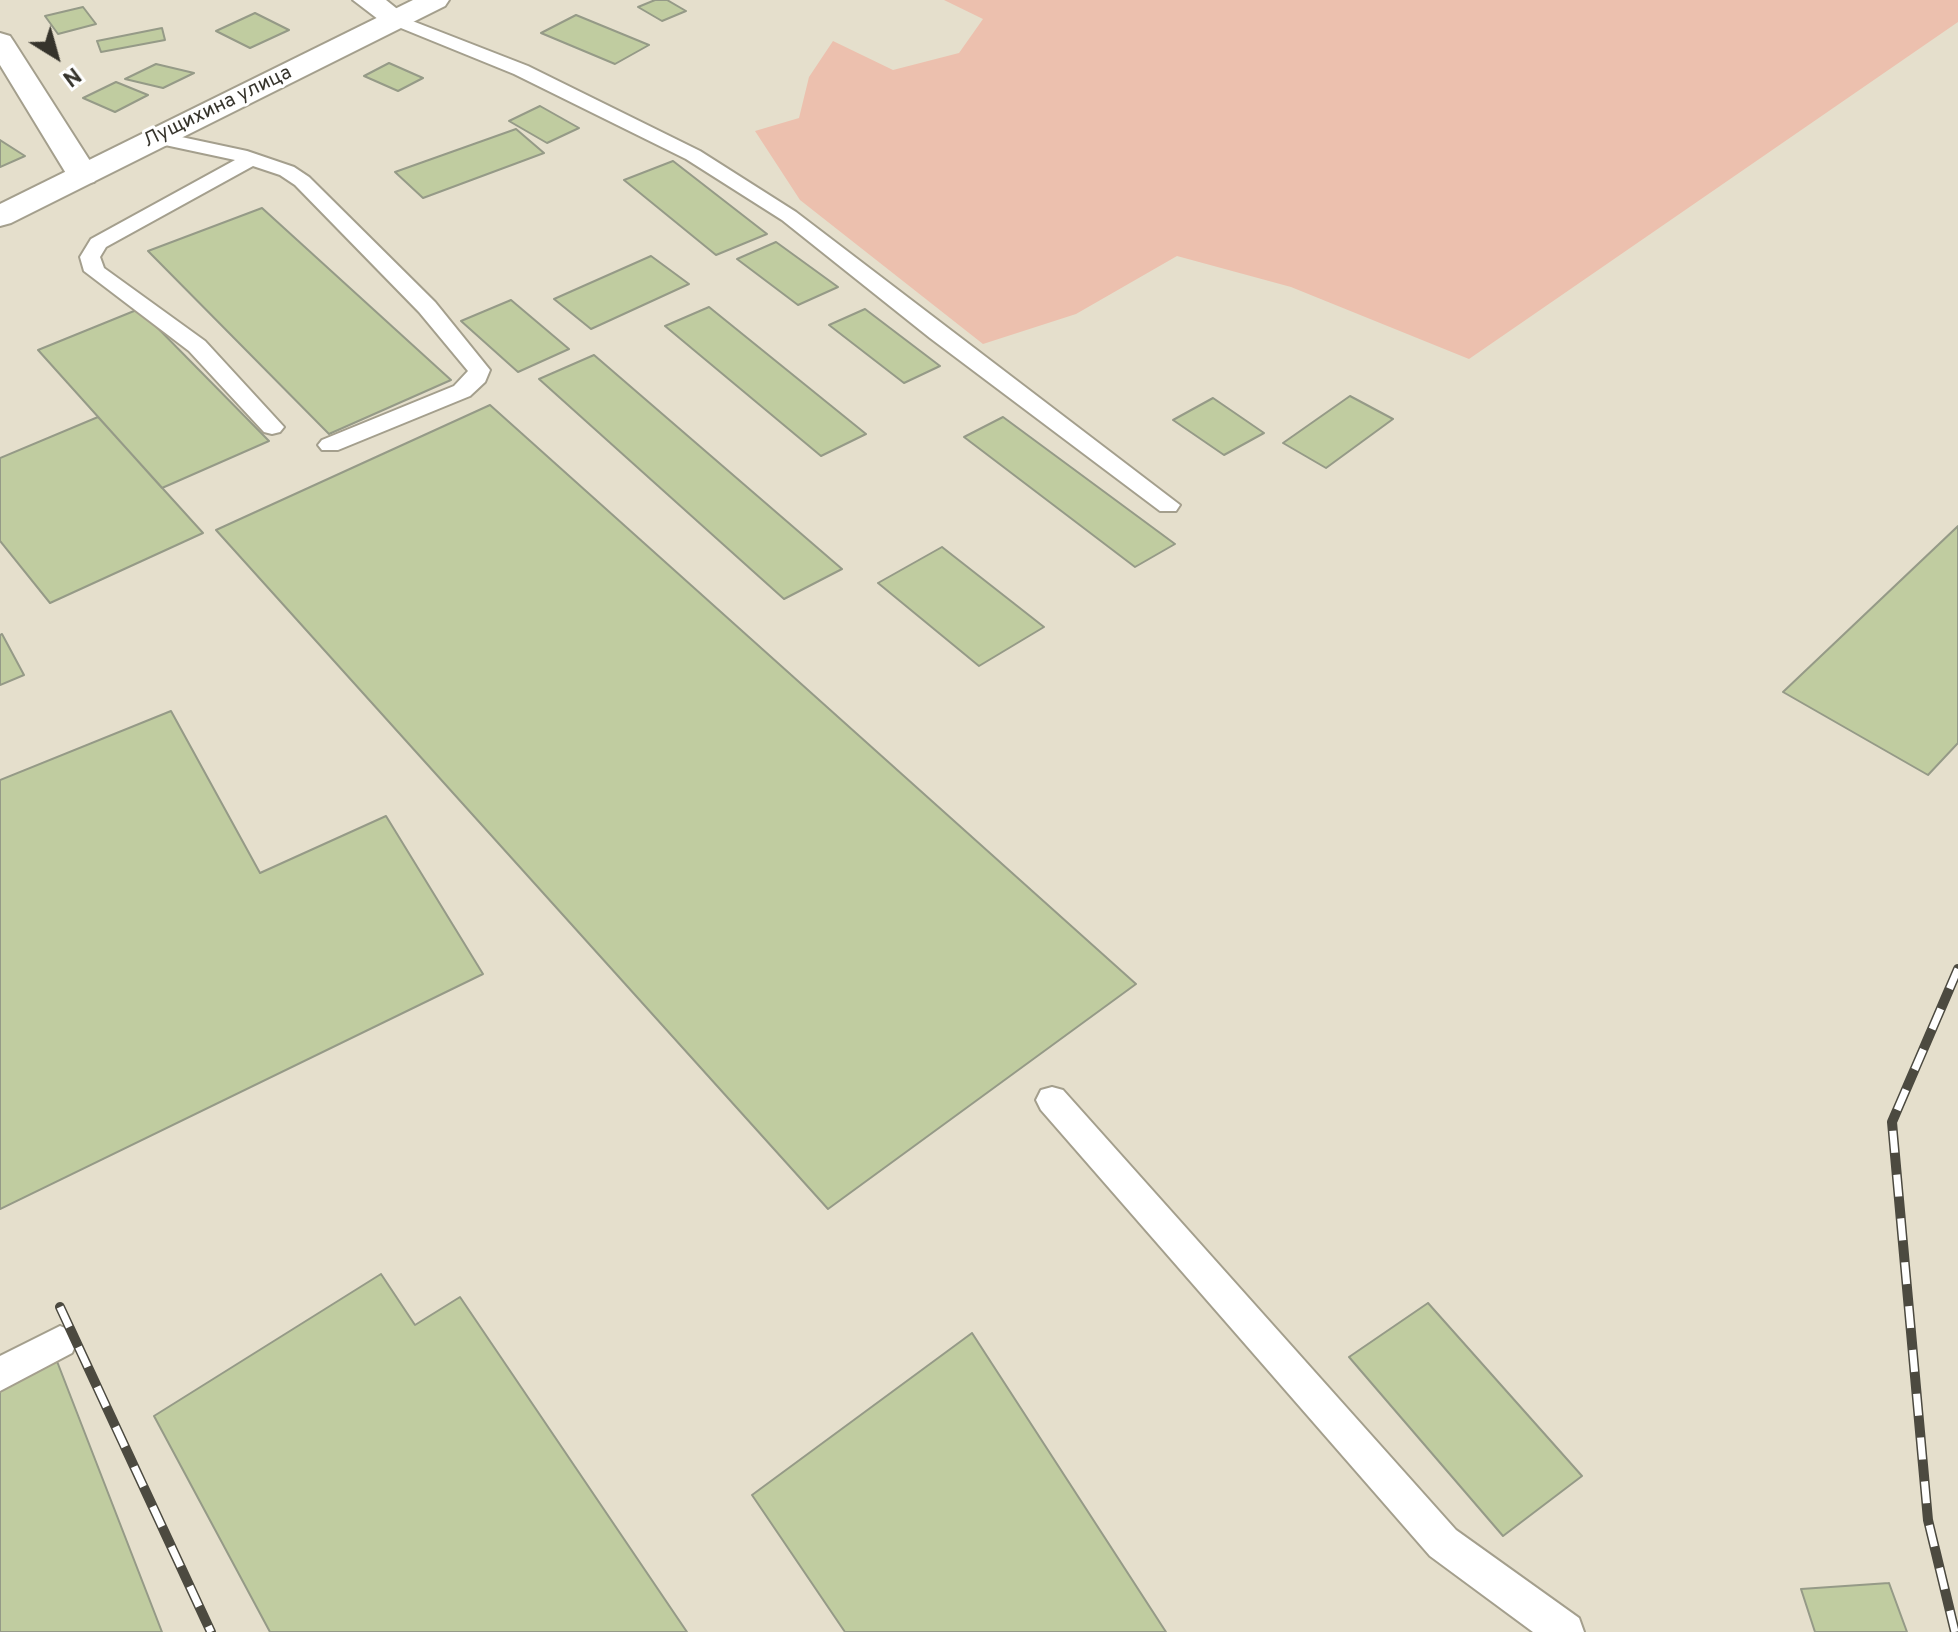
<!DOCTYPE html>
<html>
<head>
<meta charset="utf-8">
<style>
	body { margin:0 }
	#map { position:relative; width:1958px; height:1632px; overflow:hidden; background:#e5dfcc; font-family:Overpass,sans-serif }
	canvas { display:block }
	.north { position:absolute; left:16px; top:16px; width:80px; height:80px; -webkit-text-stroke:6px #fff; paint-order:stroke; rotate:143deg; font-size:22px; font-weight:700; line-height:32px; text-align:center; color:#36342c }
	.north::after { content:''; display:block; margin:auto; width:28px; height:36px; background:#36342c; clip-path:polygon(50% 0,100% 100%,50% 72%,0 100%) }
</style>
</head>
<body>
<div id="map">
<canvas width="1958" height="1632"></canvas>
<div class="north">N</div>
</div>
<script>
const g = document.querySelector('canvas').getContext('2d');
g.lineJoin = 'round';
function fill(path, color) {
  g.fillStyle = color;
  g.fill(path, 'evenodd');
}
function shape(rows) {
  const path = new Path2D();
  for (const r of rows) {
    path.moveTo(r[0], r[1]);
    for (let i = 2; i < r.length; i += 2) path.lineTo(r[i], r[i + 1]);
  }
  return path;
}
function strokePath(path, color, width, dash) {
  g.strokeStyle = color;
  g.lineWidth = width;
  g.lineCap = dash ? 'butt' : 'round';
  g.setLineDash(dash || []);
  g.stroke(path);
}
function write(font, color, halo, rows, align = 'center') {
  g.font = font + ' Overpass,sans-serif';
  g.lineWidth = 6;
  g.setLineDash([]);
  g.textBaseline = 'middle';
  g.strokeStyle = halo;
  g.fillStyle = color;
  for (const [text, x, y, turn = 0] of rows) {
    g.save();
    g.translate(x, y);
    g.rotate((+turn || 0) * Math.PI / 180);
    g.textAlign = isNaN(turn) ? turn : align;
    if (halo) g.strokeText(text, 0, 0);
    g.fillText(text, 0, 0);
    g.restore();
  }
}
const green = shape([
	[944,0,1958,0,1958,22,1469,359,1291,287,1177,256,1076,314,983,344,800,200,755,131,799,118,809,77,833,41,893,70,959,53,983,19]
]);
const building = shape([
	[655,0,667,0,686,11,662,21,638,7,655,0],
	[83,7,96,24,58,34,45,16,83,7],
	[255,13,289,30,250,48,216,31,255,13],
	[576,15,649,45,615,64,541,33,576,15],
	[162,28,165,40,101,52,97,41,162,28],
	[389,63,423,78,398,91,364,76,389,63],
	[156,64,194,73,163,88,125,79,156,64],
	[116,82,148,95,115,112,83,98,116,82],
	[540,106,579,128,547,143,509,121,540,106],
	[516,129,544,153,423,198,395,172,516,129],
	[0,140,25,156,0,167,0,140],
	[673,161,767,234,716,255,624,180,673,161],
	[262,208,451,380,329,434,148,251,262,208],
	[776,242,838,287,798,305,737,259,776,242],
	[651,256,689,284,591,329,554,299,651,256],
	[511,300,569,349,518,372,461,321,511,300],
	[709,307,866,434,821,456,665,326,709,307],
	[139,309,269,441,162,488,38,350,139,309],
	[865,309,940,366,904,383,829,325,865,309],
	[594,355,842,569,784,599,539,379,594,355],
	[1350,396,1393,419,1326,468,1283,443,1350,396],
	[1213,398,1264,433,1224,455,1173,420,1213,398],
	[490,405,1136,984,828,1209,216,530,490,405],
	[98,417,203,533,50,603,0,541,0,458,98,417],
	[1003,417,1175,544,1135,567,964,437,1003,417],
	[1958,526,1958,743,1928,775,1783,692,1958,526],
	[942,547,1044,627,979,666,878,583,942,547],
	[2,634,24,675,0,685,0,635,2,634],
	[171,711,260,873,386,816,483,974,0,1209,0,780,171,711],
	[381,1274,415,1325,460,1297,687,1632,270,1632,154,1416,381,1274],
	[1428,1303,1582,1476,1503,1536,1349,1357,1428,1303],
	[972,1333,1166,1632,845,1632,752,1495,972,1333],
	[53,1351,162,1632,0,1632,0,1379,53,1351],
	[1889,1583,1907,1632,1815,1632,1801,1589,1889,1583]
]);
const service = shape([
	[397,15,528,66,700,151,796,212,1180,505,1176,511,1160,511,930,338,782,220,686,159,514,74,391,24,388,20,397,15],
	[158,132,247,151,294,167,309,177,435,302,490,370,485,382,470,396,338,450,322,450,318,445,322,440,454,386,468,371,419,312,295,185,280,175,253,166,106,247,100,257,104,268,205,341,284,427,280,432,272,434,264,432,189,351,84,271,80,257,91,239,235,160,151,142,148,138,158,132],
	[1052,1087,1063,1090,1456,1530,1579,1618,1584,1632,1533,1632,1430,1556,1041,1110,1036,1100,1041,1090,1052,1087],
	[60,1326,72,1331,77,1342,72,1353,0,1391,0,1356,60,1326]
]);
const minor = shape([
	[353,0,386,0,411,20,407,26,397,28,387,26,353,0],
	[0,33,10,36,14,42,99,175,94,182,83,184,72,182,67,175,0,65,0,33]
]);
const tertiary = shape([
	[413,0,449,0,445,6,11,223,0,226,0,204,413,0]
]);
const rail = shape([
	[60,1307,211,1632],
	[1955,1632,1928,1520,1892,1122,1958,969]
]);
const farStreetnames = [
	["Лущихина улица",218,108,-26]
];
fill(green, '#ecc0ae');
fill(building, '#c0cca0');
strokePath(building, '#959a87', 2);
strokePath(service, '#a49f8d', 4);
strokePath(minor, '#a49f8d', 4);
strokePath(tertiary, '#a49f8d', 4);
fill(service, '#fff');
fill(minor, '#fff');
fill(tertiary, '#fff');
strokePath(rail, '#4c4a40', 10);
strokePath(rail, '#fff', 7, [22]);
write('20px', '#36342c', '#fff', farStreetnames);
</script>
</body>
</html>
